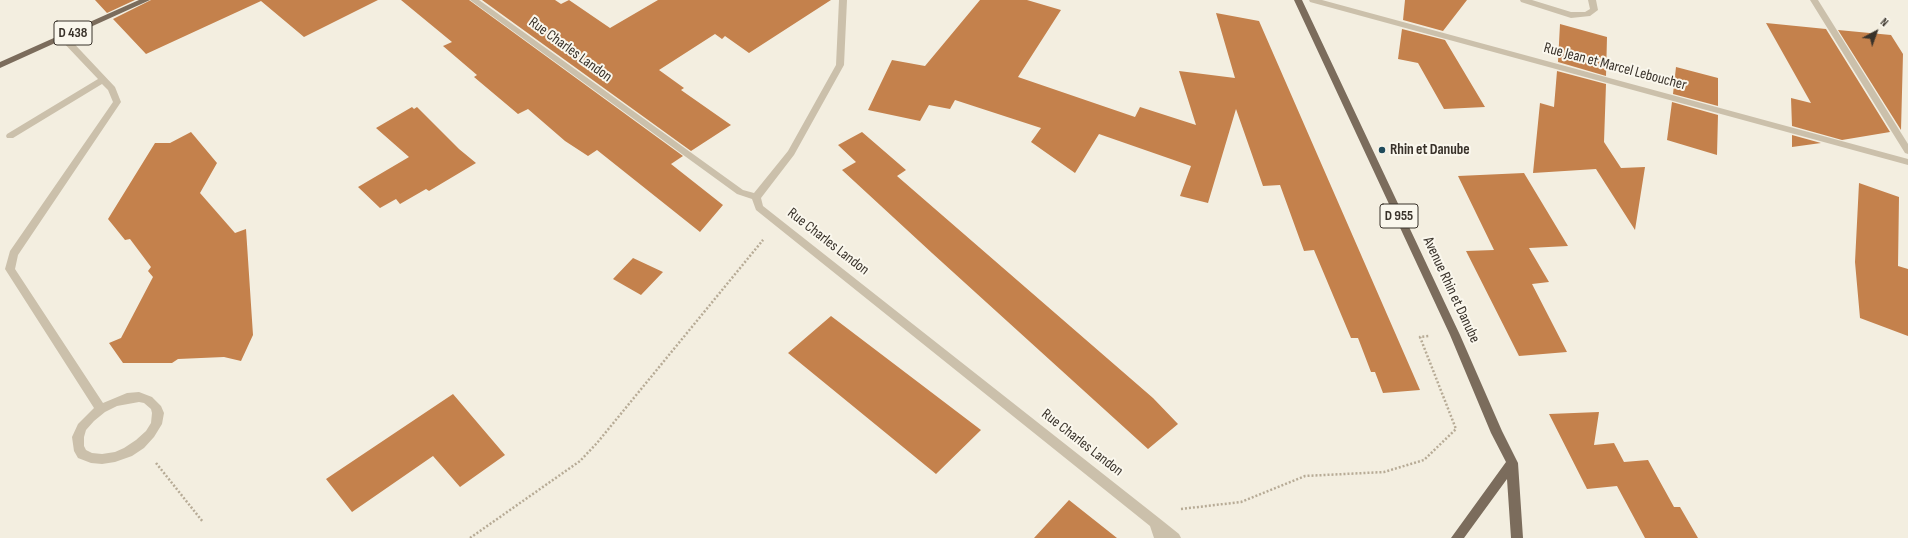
<!DOCTYPE html>
<html>
<head>
<meta charset="utf-8">
<style>
	body { margin:0 }
	#map { position:relative; width:1908px; height:538px; overflow:hidden; background:#f3eee0; font-family:"Sofia Sans Condensed",sans-serif }
	canvas { display:block }
	.north { position:absolute; left:1856px; top:12px; width:40px; height:40px; -webkit-text-stroke:3px #faf7ed; paint-order:stroke; rotate:41deg; font-size:11px; font-weight:700; line-height:16px; text-align:center; color:#39322a }
	.north::after { content:''; display:block; margin:auto; width:14px; height:18px; background:#39322a; clip-path:polygon(50% 0,100% 100%,50% 72%,0 100%) }
</style>
</head>
<body>
<div id="map">
<canvas width="1908" height="538"></canvas>
<div class="north">N</div>
</div>
<script>
const g = document.querySelector('canvas').getContext('2d');
g.lineJoin = 'round';
function fill(path, color) {
  g.fillStyle = color;
  g.fill(path, 'evenodd');
}
function shape(rows) {
  const path = new Path2D();
  for (const r of rows) {
    path.moveTo(r[0], r[1]);
    for (let i = 2; i < r.length; i += 2) path.lineTo(r[i], r[i + 1]);
  }
  return path;
}
function strokePath(path, color, width, dash) {
  g.strokeStyle = color;
  g.lineWidth = width;
  g.lineCap = dash ? 'butt' : 'round';
  g.setLineDash(dash || []);
  g.stroke(path);
}
function write(font, color, halo, rows, align = 'center') {
  g.font = font + ' "Sofia Sans Condensed",sans-serif';
  g.lineWidth = 4;
  g.setLineDash([]);
  g.textBaseline = 'middle';
  g.strokeStyle = halo;
  g.fillStyle = color;
  for (const [text, x, y, turn = 0] of rows) {
    g.save();
    g.translate(x, y);
    g.rotate((+turn || 0) * Math.PI / 180);
    g.textAlign = isNaN(turn) ? turn : align;
    if (halo) g.strokeText(text, 0, 0);
    g.fillText(text, 0, 0);
    g.restore();
  }
}
const building = shape([
	[95,0,135,0,107,13],
	[151,0,378,0,304,37,261,1,146,54,113,19],
	[401,0,469,0,683,156,671,164,723,205,700,232,597,150,588,156,565,141,528,109,518,114,474,77,477,75,443,46,452,42],
	[482,0,555,0,561,4,569,0,610,28,658,0,831,0,749,53,725,36,722,39,715,34,659,70,684,88,681,90,731,125,691,151],
	[980,0,1027,0,1061,10,1018,77,1135,117,1140,107,1196,125,1179,71,1235,78,1216,13,1259,21,1420,390,1383,393,1375,372,1371,372,1358,338,1351,338,1314,250,1304,251,1280,185,1263,186,1236,109,1208,203,1180,196,1191,166,1099,134,1075,173,1031,142,1041,128,955,100,950,109,929,105,920,121,868,110,892,60,925,66],
	[1405,0,1467,0,1443,31,1403,20],
	[1766,23,1826,29,1890,132,1842,140,1792,126,1791,98,1811,103],
	[1560,24,1607,37,1606,76,1558,62],
	[1402,29,1445,40,1485,107,1444,109,1418,63,1398,59],
	[1838,30,1891,35,1903,54,1901,130],
	[1676,67,1718,78,1718,106,1673,94],
	[1557,71,1606,84,1604,142,1621,168,1645,167,1635,230,1596,169,1533,173,1540,103,1554,107],
	[1672,102,1718,115,1717,155,1667,140],
	[412,107,414,109,417,107,459,149,476,163,429,191,426,189,400,204,396,199,380,208,358,187,409,157,376,128],
	[191,132,217,163,200,193,235,233,246,229,253,335,241,361,224,357,178,359,172,363,123,363,109,343,121,338,153,277,148,271,151,267,130,239,125,240,108,219,155,143,170,143],
	[862,132,906,170,897,176,1153,398,1178,424,1148,449,932,253,842,170,856,162,838,145],
	[1792,135,1821,143,1792,147],
	[1524,173,1568,246,1529,248,1549,282,1532,284,1567,352,1519,356,1466,251,1494,250,1458,176],
	[1859,183,1899,197,1898,266,1908,269,1908,336,1860,318,1855,262],
	[633,258,663,272,641,295,613,279],
	[831,316,981,430,936,474,788,353],
	[453,394,505,455,460,487,433,456,352,512,326,479],
	[1599,412,1594,445,1614,443,1624,462,1648,460,1674,507,1680,507,1698,538,1645,538,1617,486,1587,489,1549,414],
	[1069,500,1117,538,1034,538]
]);
const pathFar1 = shape([
	[762,241,763,240]
]);
const path = shape([
	[156,463,203,522],
	[1181,509,1241,502,1305,476,1384,472,1424,460,1456,429,1420,337,1429,336],
	[470,538,580,461,597,443,763,240]
]);
const lane = shape([
	[63,34,66,35,115,87,121,102,18,255,15,269,103,403,127,393,139,392,152,397,161,406,164,413,162,424,154,437,144,448,132,456,115,462,102,464,91,463,78,458,74,451,72,437,78,424,94,408,5,269,10,251,113,102,108,90,102,84,13,138,7,138,6,136,7,134,98,79,60,39,60,35,63,34],
	[139,402,144,403,151,409,152,413,151,423,146,431,136,440,124,448,115,452,102,454,92,453,86,450,84,446,84,437,86,430,94,421,105,412,117,406,139,402]
]);
const street = shape([
	[470,0,479,0,743,190,754,193,788,151,836,65,839,0,847,0,844,65,794,155,761,198,763,206,1159,518,1179,534,1181,538,1154,538,1150,526,756,210,752,199,737,194,470,0],
	[1309,0,1322,0,1908,159,1908,165,1310,2,1309,0],
	[1520,0,1532,0,1571,12,1585,12,1590,9,1588,0,1596,0,1598,10,1590,16,1571,18,1521,2,1520,0],
	[1810,0,1818,0,1908,144,1908,154,1905,153,1810,0]
]);
const primary = shape([
	[139,0,150,0,0,68,0,62,139,0],
	[1294,0,1302,0,1460,335,1502,431,1518,463,1523,538,1511,538,1507,479,1464,538,1451,538,1506,462,1491,433,1450,335,1294,0]
]);
const markers = [
	[1382,150,4,"#204b5b"]
];
const shields = [
	[73,33,38],
	[1399,216,38]
];
const shieldNames = [
	["D 438",73,33],
	["D 955",1399,216]
];
const streetNames = [
	["Rue Charles Landon",570,50,36],
	["Rue Jean et Marcel Leboucher",1615,67,15],
	["Rue Charles Landon",828,242,38],
	["Avenue Rhin et Danube",1451,290,65],
	["Rue Charles Landon",1082,443,38]
];
const poiNames = [
	["Rhin et Danube",1390,150]
];
fill(building, '#c4814c');
strokePath(pathFar1, '#b7ab96', 2, [2, 2]);
strokePath(path, '#b7ab96', 2.5, [2, 2]);
fill(lane, '#cbc0ab');
fill(street, '#cbc0ab');
fill(primary, '#7b6c5c');
for (const [x, y, r, color] of markers) {
  const dot = new Path2D();
  dot.arc(x, y, r, 0, 2 * Math.PI);
  g.fillStyle = color;
  g.fill(dot);
  strokePath(dot, '#faf7ed', 1.5);
}
for (const [x, y, w] of shields) {
  const box = new Path2D();
  box.roundRect(x - w / 2, y - 12, w, 24, 3);
  g.fillStyle = '#faf7ed';
  g.fill(box);
  strokePath(box, '#39322a', 1);
}
write('bold 14px', '#39322a', null, shieldNames);
write('15px', '#39322a', '#faf7ed', streetNames);
write('bold 15px', '#39322a', '#faf7ed', poiNames, 'left');
</script>
</body>
</html>
